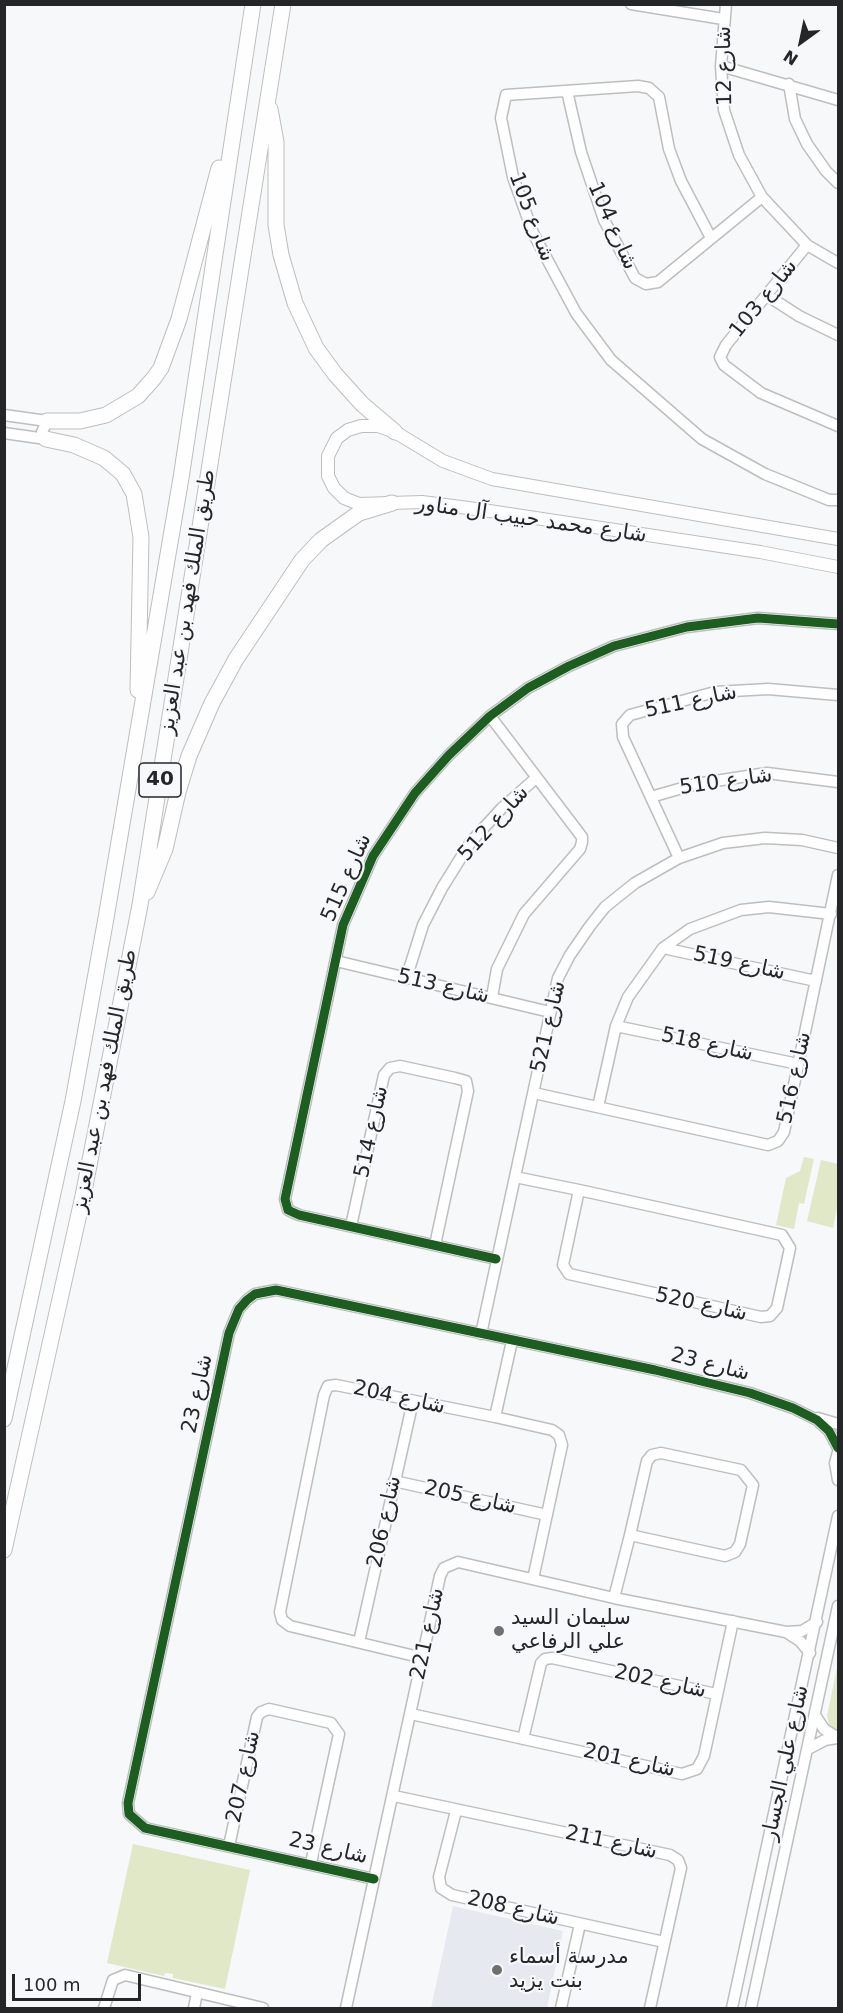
<!DOCTYPE html>
<html>
<head>
<meta charset="utf-8">
<style>
	body { margin:0 }
	#map { position:relative; width:843px; height:2013px; overflow:hidden; background:#f7f8fa; font-family:"DejaVu Sans",sans-serif }
	canvas { display:block }
	.frame { position:absolute; inset:0; border:6px solid #252627; pointer-events:none }
	.north { position:absolute; left:771px; top:12px; width:60px; height:60px; -webkit-text-stroke:4px #f6f8fb; paint-order:stroke; rotate:213deg; font-size:16px; font-weight:700; line-height:24px; text-align:center; color:#252627 }
	.north::after { content:''; display:block; margin:auto; width:21px; height:27px; background:#252627; clip-path:polygon(50% 0,100% 100%,50% 72%,0 100%) }
	.scale { position:absolute; left:12px; top:1974px; width:129px; height:27px; box-sizing:border-box; border:3px solid #252627; border-top:0; padding-left:8px; font-size:18px; line-height:21px; white-space:nowrap; color:#252627; -webkit-text-stroke:4px #f6f8fb; paint-order:stroke }
</style>
</head>
<body>
<div id="map">
<canvas width="843" height="2013"></canvas>
<div class="frame"></div>
<div class="north">N</div>
<div class="scale">100 m</div>
</div>
<script>
const g = document.querySelector('canvas').getContext('2d');
g.lineJoin = 'round';
function fill(path, color) {
  g.fillStyle = color;
  g.fill(path, 'evenodd');
}
function shape(rows) {
  const path = new Path2D();
  for (const r of rows) {
    path.moveTo(r[0], r[1]);
    for (let i = 2; i < r.length; i += 2) path.lineTo(r[i], r[i + 1]);
  }
  return path;
}
function strokePath(path, color, width, dash) {
  g.strokeStyle = color;
  g.lineWidth = width;
  g.lineCap = dash ? 'butt' : 'round';
  g.setLineDash(dash || []);
  g.stroke(path);
}
function write(font, color, halo, rows, align = 'center') {
  g.font = font + ' "DejaVu Sans",Cairo,sans-serif';
  g.lineWidth = 4.5;
  g.setLineDash([]);
  g.textBaseline = 'middle';
  g.strokeStyle = halo;
  g.fillStyle = color;
  for (const [text, x, y, turn = 0] of rows) {
    g.save();
    g.translate(x, y);
    g.rotate((+turn || 0) * Math.PI / 180);
    g.textAlign = isNaN(turn) ? turn : align;
    if (halo) g.strokeText(text, 0, 0);
    g.fillText(text, 0, 0);
    g.restore();
  }
}
const built = shape([
	[453,1906,563,1931,547,2008,431,2008]
]);
const green = shape([
	[804,1157,814,1159,804,1204,799,1203,794,1229,776,1225,786,1178,800,1171],
	[821,1160,838,1164,838,1203,833,1228,807,1221],
	[838,1663,838,1731,829,1725,827,1716],
	[133,1844,250,1870,225,1989,173,1978,173,1974,165,1973,164,1976,107,1963]
]);
const minor = shape([
	[631,4,723,19],
	[726,4,721,66,724,110,739,155,762,197,807,245,838,263],
	[721,66,838,100],
	[789,84,795,119,807,144,826,171,838,183],
	[567,91,581,152,604,220,635,278,646,284,658,282,762,197],
	[711,238,681,181,669,149,659,97,649,88,638,86,506,95,501,118,513,177,533,233,576,313,611,360,702,439,765,474,829,500,838,500],
	[807,245,726,345,720,357,724,365,761,393,838,426],
	[768,296,799,316,838,335],
	[4,415,47,421,42,432,46,439],
	[4,433,46,439],
	[490,716,582,837,582,842,580,849,524,914,497,969,492,997],
	[651,797,696,784,767,773,838,782],
	[679,858,623,737,622,724,630,715,715,692,768,689,838,695],
	[663,948,816,981],
	[336,961,550,1012],
	[406,979,423,925,442,888,470,843,502,808,536,778],
	[616,1026,798,1064],
	[534,1093,768,1145,778,1141,784,1132,838,875],
	[598,1107,616,1026,628,997,663,948,690,929,741,910,769,907,831,914],
	[515,1177,579,1190,563,1265,569,1274,761,1317,770,1316,777,1308,790,1248,782,1235,579,1190],
	[351,1226,384,1075,390,1068,400,1066,455,1078,466,1081,468,1091,435,1245],
	[496,1259,299,1215,288,1210,285,1199,343,925,373,856,415,793,449,755,490,716,528,688,569,666,614,646,687,627,758,618,838,624],
	[481,1334,558,978,570,955,590,926,605,907,635,883,679,858,723,843,765,838,802,840,838,848],
	[495,1417,512,1341],
	[818,1418,838,1424],
	[838,1452,835,1463,838,1480],
	[394,1481,547,1515],
	[614,1598,630,1535,725,1556,735,1552,740,1544,753,1485,741,1470,661,1453,652,1455,647,1461,630,1535],
	[786,1632,800,1641,810,1653],
	[359,1642,413,1401],
	[423,1658,290,1626,282,1620,280,1612,324,1395,328,1386,336,1385,495,1417,552,1430,559,1435,562,1445,533,1579],
	[411,1714,682,1774,697,1769,704,1756,733,1621],
	[815,1715,824,1729,838,1738],
	[523,1739,541,1663,545,1659,552,1658,716,1694],
	[808,1749,825,1740,837,1738],
	[394,1796,670,1855,678,1860,681,1868,650,2008],
	[456,1811,439,1877,441,1888,452,1895,664,1942],
	[229,1846,257,1717,261,1712,269,1709,331,1723,339,1734,311,1863],
	[374,1879,145,1828,129,1814,128,1803,229,1333,239,1309,247,1300,255,1294,276,1290,655,1370,750,1393,793,1408,817,1420,829,1431,838,1448],
	[104,2008,113,1980,125,1975,263,2008],
	[194,2008,197,1993],
	[346,2008,440,1576,444,1568,458,1562,614,1598,786,1632,802,1631,817,1622],
	[561,2008,580,1924],
	[732,2008,838,1516],
	[751,2008,838,1606]
]);
const major = shape([
	[838,539,492,479,443,461,395,432,378,426,361,426,348,430,337,438,328,456,328,476,334,488,344,498,359,504,422,502,476,509,760,552,838,567]
]);
const highway = shape([
	[270,109,276,142,276,225,281,255,295,303,316,348,335,374,362,404,395,432],
	[47,421,80,421,106,415,138,396,154,378,161,368,179,319,219,168],
	[46,439,74,445,104,458,123,474,134,494,141,537,138,690],
	[147,892,165,849,178,792,189,756,212,703,236,659,302,560,321,540,359,513,392,503],
	[4,1419,73,1101,106,918,181,478,253,4],
	[4,1550,83,1196,140,905,283,4]
]);
const cycleway = shape([
	[496,1259,299,1215,288,1210,285,1199,343,925,373,856,415,793,449,755,490,716,528,688,569,666,614,646,687,627,758,618,838,624],
	[374,1879,145,1828,129,1814,128,1803,229,1333,239,1309,247,1300,255,1294,276,1290,655,1370,750,1393,793,1408,817,1420,829,1431,838,1448]
]);
const markers = [
	[499,1631,6,"#6e7071"],
	[497,1970,6,"#6e7071"]
];
const shields = [
	[160,780,42]
];
const shieldNames = [
	["40",160,780]
];
const streetNames = [
	["شارع 12",725,66,-91],
	["شارع 105",531,217,69],
	["شارع 104",612,226,66],
	["شارع 103",764,299,-51],
	["شارع محمد حبيب آل مناور",531,520,8],
	["طريق الملك فهد بن عبد العزيز",188,602,-81],
	["شارع 511",691,702,-12],
	["شارع 510",726,782,-8],
	["شارع 512",494,824,-48],
	["شارع 515",347,878,-66],
	["شارع 519",739,964,12],
	["شارع 513",443,987,13],
	["شارع 521",549,1027,-77],
	["شارع 518",707,1045,12],
	["شارع 516",795,1078,-78],
	["طريق الملك فهد بن عبد العزيز",105,1081,-79],
	["شارع 514",372,1132,-78],
	["شارع 520",701,1305,12],
	["شارع 23",710,1365,14],
	["شارع 23",198,1394,-78],
	["شارع 204",399,1398,12],
	["شارع 205",470,1498,12],
	["شارع 206",385,1522,-78],
	["شارع 221",428,1634,-78],
	["شارع 202",660,1682,12],
	["شارع 201",629,1761,12],
	["شارع علي الجسار",786,1763,-78],
	["شارع 207",244,1777,-78],
	["شارع 211",611,1843,12],
	["شارع 23",328,1849,13],
	["شارع 208",513,1909,13]
];
const poiNames = [
	["سليمان السيد",511,1619],
	["علي الرفاعي",511,1643],
	["مدرسة أسماء",509,1958],
	["بنت يزيد",509,1982]
];
fill(built, '#e6eaf0');
fill(green, '#e0e8c8');
strokePath(minor, '#bdbebf', 13);
strokePath(major, '#bdbebf', 14);
strokePath(highway, '#bdbebf', 17);
strokePath(minor, '#fefefe', 10);
strokePath(major, '#fefefe', 12);
strokePath(highway, '#fefefe', 15);
strokePath(cycleway, '#1b5e20', 9);
for (const [x, y, r, color] of markers) {
  const dot = new Path2D();
  dot.arc(x, y, r, 0, 2 * Math.PI);
  g.fillStyle = color;
  g.fill(dot);
  strokePath(dot, '#f6f8fb', 2);
}
for (const [x, y, w] of shields) {
  const box = new Path2D();
  box.roundRect(x - w / 2, y - 17, w, 34, 4.5);
  g.fillStyle = '#f6f8fb';
  g.fill(box);
  strokePath(box, '#252627', 1.5);
}
write('bold 20px', '#252627', null, shieldNames);
write('21px', '#252627', '#f6f8fb', streetNames);
write('21px', '#252627', '#f6f8fb', poiNames, 'left');
</script>
</body>
</html>
